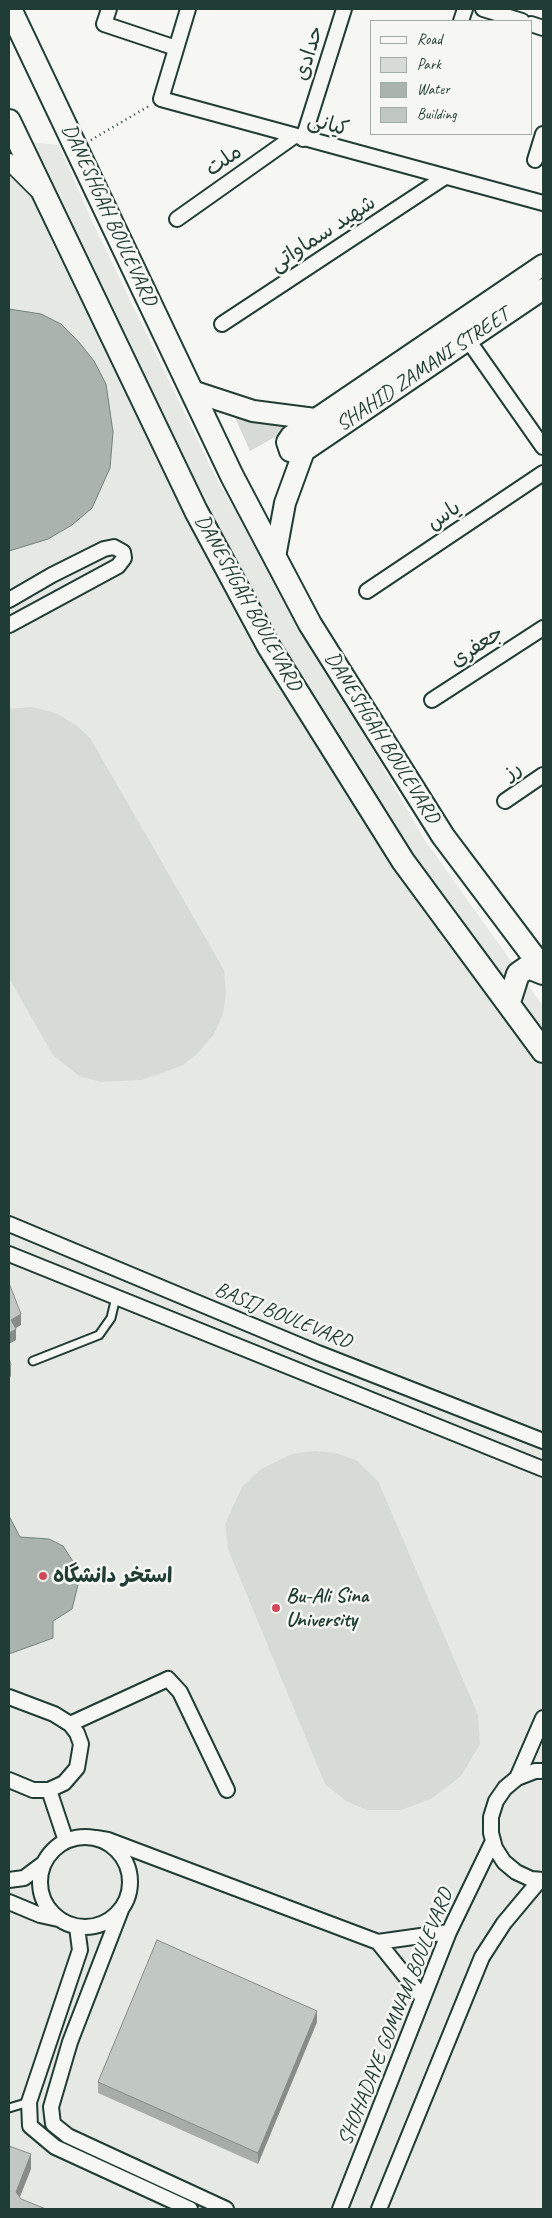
<!DOCTYPE html>
<html>
<head>
<meta charset="utf-8">
<style>
	body { margin:0 }
	#map { position:relative; width:552px; height:2218px; overflow:hidden; background:#f6f6f2; font-family:Caveat,sans-serif }
	canvas { display:block }
	.frame { position:absolute; inset:0; border:10px solid #1f3d34; pointer-events:none }
	.legend { position:absolute; left:370px; top:20px; width:162px; height:115px; box-sizing:border-box; background:#f6f6f2; border:1px solid #a0aca6; margin:0; padding:6px 9px; list-style:none; font-size:15px; color:#1f3d34 }
	.legend li { display:flex; align-items:center; gap:10px; height:25px }
	.legend b { width:25px; border:1px solid #a0aca6 }
</style>
</head>
<body>
<div id="map">
<canvas width="552" height="2218"></canvas>
<div class="frame"></div>
<ul class="legend">
<li><b style="height:6px;background:#f6f6f2"></b>Road</li>
<li><b style="height:14px;background:#d6dbd6"></b>Park</li>
<li><b style="height:14px;background:#aab3ae"></b>Water</li>
<li><b style="height:14px;background:#c1c8c3"></b>Building</li>
</ul>
</div>
<script>
const g = document.querySelector('canvas').getContext('2d');
g.lineJoin = 'round';
function fill(path, color) {
  g.fillStyle = color;
  g.fill(path, 'evenodd');
}
function shape(rows) {
  const path = new Path2D();
  for (const r of rows) {
    if (r.length === 3) {
      path.moveTo(r[0] + r[2], r[1]);
      path.arc(r[0], r[1], r[2], 0, 2 * Math.PI);
      continue;
    }
    path.moveTo(r[0], r[1]);
    for (let i = 2; i < r.length; i += 2) path.lineTo(r[i], r[i + 1]);
  }
  return path;
}
function strokePath(path, color, width, dash) {
  g.strokeStyle = color;
  g.lineWidth = width;
  g.lineCap = dash ? 'butt' : 'round';
  g.setLineDash(dash || []);
  g.stroke(path);
}
function write(font, color, halo, rows, align = 'center') {
  g.font = font + ' Caveat,"Playpen Sans Arabic",sans-serif';
  g.lineWidth = 5;
  g.setLineDash([]);
  g.textBaseline = 'middle';
  g.strokeStyle = halo;
  g.fillStyle = color;
  for (const [text, x, y, turn = 0] of rows) {
    g.save();
    g.translate(x, y);
    g.rotate((+turn || 0) * Math.PI / 180);
    g.textAlign = isNaN(turn) ? turn : align;
    if (halo) g.strokeText(text, 0, 0);
    g.fillText(text, 0, 0);
    g.restore();
  }
}
const built = shape([
	[9,140,59,145,91,219,214,474,424,839,543,1006,543,2209,9,2209]
]);
const green = shape([
	[233,413,249,422,291,428,250,451],
	[31,707,56,713,77,726,90,738,224,970,226,992,223,1014,214,1034,198,1053,183,1065,162,1073,141,1080,101,1082,79,1076,53,1055,9,978,9,709],
	[314,1451,336,1453,356,1460,378,1481,478,1715,480,1744,461,1776,431,1799,401,1810,367,1810,346,1801,325,1784,228,1549,225,1524,242,1487,261,1469,292,1454]
]);
const water = shape([
	[9,309,41,314,61,324,78,341,94,361,106,384,113,432,110,468,92,508,72,525,48,539,9,551,9,309],
	[9,1516,20,1537,49,1539,63,1546,76,1566,78,1585,72,1609,53,1621,53,1638,9,1654,9,1516]
]);
const path = shape([
	[91,140,149,106]
]);
const service = shape([
	[33,1361,99,1335,111,1318,116,1297],
	[9,2108,29,2102]
]);
const minor = shape([
	[109,9,104,24,176,48],
	[188,9,161,99,543,203],
	[483,9,522,21],
	[461,21,465,9],
	[531,24,543,28],
	[303,139,344,9],
	[535,160,543,134],
	[177,219,293,137],
	[222,324,445,177],
	[468,340,543,447],
	[367,591,543,473],
	[9,600,52,575,104,549,114,547,123,552,124,558,118,566,9,625],
	[432,700,543,628],
	[505,801,543,775],
	[9,1224,318,1353,543,1441],
	[9,1254,543,1469],
	[9,1697,54,1714,70,1724,77,1733,81,1744,77,1768,64,1783,49,1790,33,1790,9,1780],
	[70,1724,168,1679,180,1692,227,1790],
	[543,1771,535,1771,517,1778,505,1788,496,1801,491,1817,491,1833,495,1848,504,1862,516,1872,531,1879,543,1880],
	[517,1778,543,1718],
	[49,1790,66,1841],
	[85,1882,45],
	[96,1838,108,1840,378,1942,449,1932],
	[9,1880,24,1878,44,1863],
	[9,1902,40,1915,58,1919],
	[121,1910,70,2042,51,2107,53,2124,68,2136,226,2209],
	[77,1927,80,1950,29,2102,30,2126,55,2147,190,2209],
	[378,1942,423,1998],
	[340,2209,449,1932,493,1841],
	[379,2209,482,1957,504,1923,540,1880]
]);
const tertiary = shape([
	[9,163,16,167,38,189]
]);
const secondary = shape([
	[192,391,253,411,315,419],
	[304,451,296,453,290,451,287,442,291,436,543,265],
	[275,557,285,503,304,451,543,289]
]);
const trunk = shape([
	[10,9,232,476,310,624,443,836,543,969],
	[9,121,196,511,269,647,403,861,543,1051],
	[509,1002,518,974,528,967,543,973]
]);
const wall = shape([
	[317,2022,258,2164,98,2093,98,2082]
]);
const shadedWall = shape([
	[21,1314,21,1325,11,1331,11,1320],
	[16,1329,16,1340,9,1344,9,1333],
	[11,1365,11,1376,9,1378,9,1367],
	[317,2011,317,2022,258,2164,258,2153],
	[31,2154,31,2169,16,2207,16,2192]
]);
const building = shape([
	[9,1283,21,1314,11,1320,16,1329,9,1333,9,1283],
	[9,1358,11,1365,9,1367,9,1358],
	[157,1940,317,2011,258,2153,98,2082,157,1940],
	[9,2146,31,2154,16,2192,21,2199,46,2209,9,2209,9,2146]
]);
const markers = [
	[43,1576,5,"#d1495b"],
	[276,1608,5,"#d1495b"]
];
const streetNames = [
	["حدادی",309,54,-73],
	["کیانی",328,125,15],
	["ملت",224,161,-35],
	["DANESHGAH BOULEVARD",109,215,65],
	["شهید سماواتی",323,234,-33],
	["SHAHID ZAMANI STREET",423,370,-34],
	["یاس",444,516,-34],
	["DANESHGAH BOULEVARD",248,603,61],
	["جعفری",477,647,-33],
	["DANESHGAH BOULEVARD",382,738,58],
	["رز",513,771,-35],
	["BASIJ BOULEVARD",283,1316,22],
	["SHOHADAYE GOMNAM BOULEVARD",396,2017,-68]
];
const poiNames = [
	["استخر دانشگاه",53,1576],
	["Bu-Ali Sina",286,1596],
	["University",286,1620]
];
fill(built, '#e6e8e4');
fill(green, '#d6dbd6');
fill(water, '#aab3ae');
strokePath(water, '#72847d', 1);
strokePath(service, '#1f3d34', 11);
strokePath(minor, '#1f3d34', 18);
strokePath(tertiary, '#1f3d34', 21);
strokePath(secondary, '#1f3d34', 24);
strokePath(trunk, '#1f3d34', 26);
strokePath(path, '#1f3d34', 2.5, [1, 4]);
strokePath(service, '#f6f6f2', 7);
strokePath(minor, '#f6f6f2', 14);
strokePath(tertiary, '#f6f6f2', 18);
strokePath(secondary, '#f6f6f2', 20);
strokePath(trunk, '#f6f6f2', 22);
fill(wall, '#a6aca8');
fill(shadedWall, '#878c88');
fill(building, '#c1c8c3');
strokePath(building, '#878c88', 1);
for (const [x, y, r, color] of markers) {
  const dot = new Path2D();
  dot.arc(x, y, r, 0, 2 * Math.PI);
  g.fillStyle = color;
  g.fill(dot);
  strokePath(dot, '#f6f6f2', 2);
}
write('21px', '#1f3d34', '#f6f6f2', streetNames);
write('bold 21px', '#1f3d34', '#f6f6f2', poiNames, 'left');
</script>
</body>
</html>
